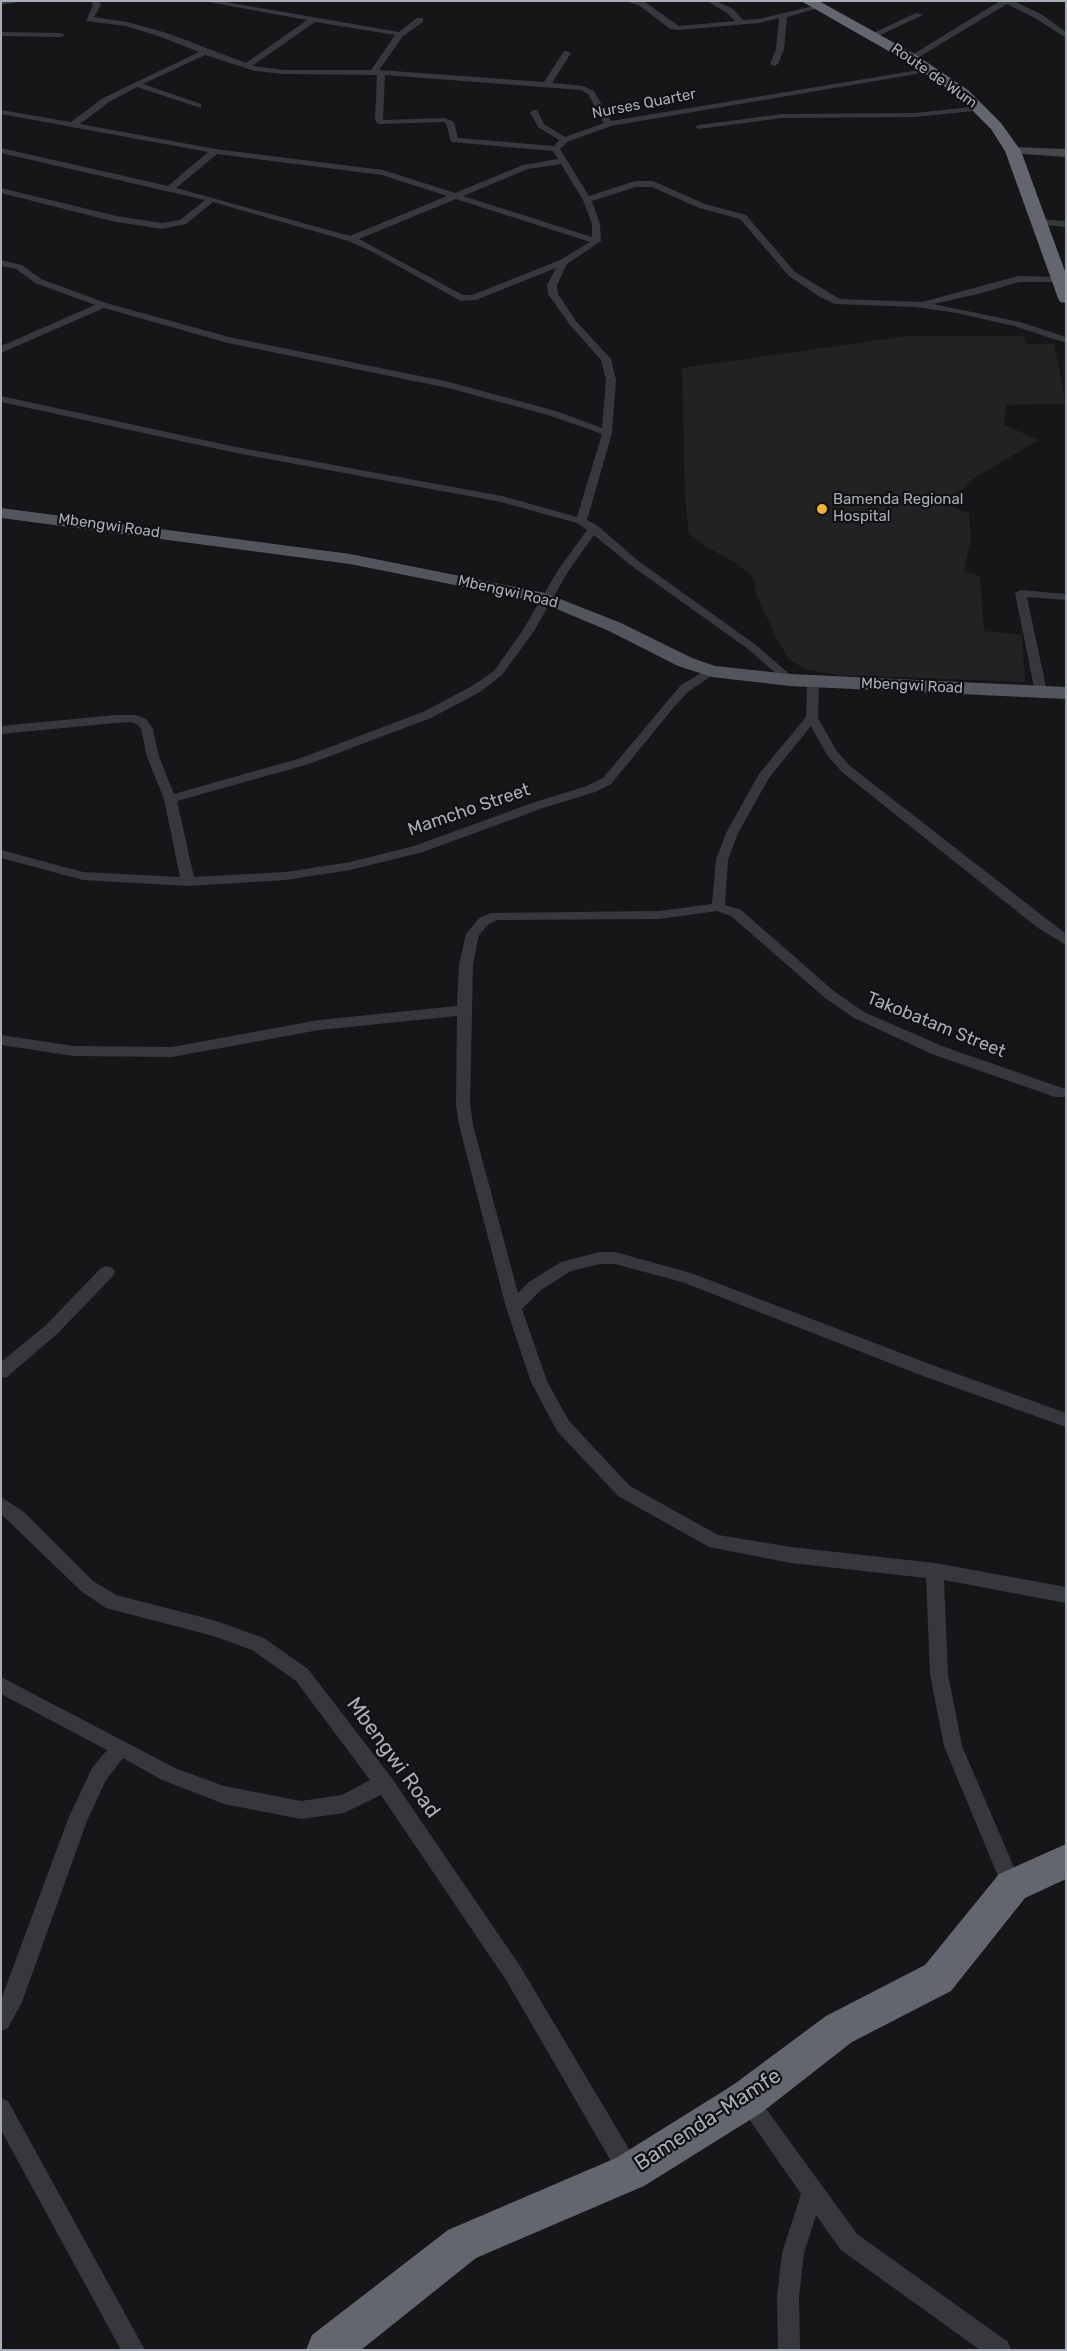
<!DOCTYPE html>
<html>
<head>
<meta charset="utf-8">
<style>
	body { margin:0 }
	#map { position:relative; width:1067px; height:2351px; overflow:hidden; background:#161618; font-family:Rubik,sans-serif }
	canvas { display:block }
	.frame { position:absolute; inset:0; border:2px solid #a8adb8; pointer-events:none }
</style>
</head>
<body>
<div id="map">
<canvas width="1067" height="2351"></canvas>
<div class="frame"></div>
</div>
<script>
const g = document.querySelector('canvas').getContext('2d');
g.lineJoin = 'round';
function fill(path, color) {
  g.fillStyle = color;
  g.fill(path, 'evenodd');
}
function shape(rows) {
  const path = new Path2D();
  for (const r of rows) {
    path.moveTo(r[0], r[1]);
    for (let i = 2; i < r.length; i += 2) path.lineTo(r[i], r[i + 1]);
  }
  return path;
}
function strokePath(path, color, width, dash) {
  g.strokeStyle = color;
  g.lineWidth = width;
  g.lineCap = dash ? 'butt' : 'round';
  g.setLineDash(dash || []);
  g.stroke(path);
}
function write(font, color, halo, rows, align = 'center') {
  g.font = font + ' Rubik,sans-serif';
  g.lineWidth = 4.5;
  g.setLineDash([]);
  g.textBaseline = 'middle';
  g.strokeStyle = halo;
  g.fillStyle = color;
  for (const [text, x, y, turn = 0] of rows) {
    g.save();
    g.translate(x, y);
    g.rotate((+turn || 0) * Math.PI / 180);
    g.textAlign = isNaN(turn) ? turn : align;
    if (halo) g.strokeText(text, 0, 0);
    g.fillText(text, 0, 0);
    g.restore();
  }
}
const built = shape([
	[907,336,1024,336,1026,344,1054,344,1066,404,1006,405,1004,425,1039,440,976,477,946,505,969,513,971,537,964,571,980,576,984,631,1022,635,1025,682,838,675,804,669,788,658,777,639,756,594,754,578,734,562,703,545,689,534,685,496,682,368]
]);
const street = shape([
	[1,1,25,1,1,5,1,1],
	[91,1,99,1,101,5,94,17,127,22,167,33,246,63,307,20,203,1,220,1,399,32,417,18,423,18,423,22,403,36,379,70,544,82,564,51,567,51,571,53,552,83,583,86,594,91,611,121,931,68,931,72,928,72,611,126,567,142,560,149,589,196,635,181,653,181,705,204,746,215,795,272,840,299,922,302,1018,276,1064,277,1066,279,1061,282,1019,282,978,294,933,304,1020,322,1066,337,1066,343,1014,326,957,313,916,307,835,304,820,297,789,276,740,219,699,208,652,187,636,187,592,201,600,224,601,241,567,264,557,285,558,294,576,321,611,359,616,380,612,433,587,520,598,526,637,560,756,645,794,678,794,682,786,682,748,649,629,564,594,535,569,570,534,631,502,675,480,692,431,718,309,764,177,801,194,877,286,872,350,862,414,846,535,802,587,786,603,778,681,685,708,669,716,669,716,673,689,691,675,706,611,784,595,792,543,808,423,852,350,870,286,880,188,886,83,880,1,858,1,850,83,872,180,877,164,799,147,757,141,729,138,725,131,722,115,723,1,734,1,726,115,715,136,715,146,719,153,729,159,757,174,794,301,758,423,712,472,686,494,671,523,630,558,570,587,530,577,523,501,502,236,453,1,402,1,396,236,447,502,496,577,517,602,434,548,415,448,388,228,343,104,308,1,353,1,346,95,305,35,283,16,269,1,266,1,260,22,265,41,279,106,303,229,337,449,382,556,411,602,428,606,380,601,360,570,325,548,294,547,285,556,268,476,300,461,301,371,251,348,241,213,202,186,224,162,229,116,222,1,193,1,188,116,216,162,223,180,220,205,200,1,153,1,148,168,186,208,152,1,114,1,110,71,122,103,98,199,52,161,37,126,26,86,21,93,5,91,1],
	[315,22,395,35,371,70,284,70,252,66,315,22],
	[205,55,255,71,284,74,377,75,375,120,378,124,444,122,446,123,451,142,553,151,558,159,523,165,455,193,383,170,215,149,80,124,109,102,137,87,201,108,201,104,143,84,205,55],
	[385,75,581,90,588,94,604,123,565,137,544,124,537,110,534,110,530,112,538,127,559,140,554,146,458,138,454,122,445,118,383,120,385,75],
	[217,154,382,175,447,196,350,236,176,188,217,154],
	[561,164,583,200,592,224,592,237,463,196,528,169,561,164],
	[456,199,590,242,560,260,472,295,463,295,359,239,456,199],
	[626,1,645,2,679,26,735,21,727,13,707,1,716,1,733,9,743,20,759,19,818,5,822,7,787,17,784,49,778,64,774,66,770,64,776,49,779,18,759,23,679,30,670,29,640,6,626,1],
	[1000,1,1013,1,1041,14,1066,32,1066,38,1035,18,1007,4,914,60,907,58,1000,1],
	[916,13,923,15,876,37,869,35,916,13],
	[1,32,61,33,65,35,61,37,1,36,1,32],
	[980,106,984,108,983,110,915,117,782,118,699,129,695,127,699,125,782,114,915,113,980,106],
	[1037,219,1066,221,1066,227,1034,224,1033,222,1037,219],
	[1021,590,1066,594,1066,600,1027,597,1047,692,1041,696,1035,692,1015,593,1021,590],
	[813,677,819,681,818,718,836,750,850,766,1066,934,1066,945,1038,928,842,772,827,755,811,726,769,778,738,833,728,860,725,905,741,910,835,992,864,1012,942,1046,1065,1089,1065,1097,1055,1097,932,1054,854,1018,825,998,731,916,717,911,659,919,498,920,489,924,479,935,473,965,470,1104,473,1125,518,1293,529,1282,561,1262,600,1252,615,1252,691,1273,935,1366,1066,1413,1066,1427,923,1376,682,1282,615,1264,600,1264,571,1271,541,1290,522,1309,547,1381,569,1421,630,1486,718,1535,791,1547,935,1563,1066,1587,1066,1603,944,1580,948,1674,962,1746,1022,1886,1019,1893,1012,1896,1005,1893,944,1746,930,1674,926,1578,791,1563,709,1547,618,1496,557,1431,531,1382,506,1307,459,1125,456,1104,457,1016,319,1030,172,1057,74,1056,1,1045,1,1035,74,1046,172,1047,319,1020,457,1006,459,965,466,934,479,918,491,913,659,911,712,904,716,860,726,833,759,774,806,717,807,681,813,677],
	[107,1266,113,1268,115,1272,113,1276,58,1333,7,1377,1,1378,1,1362,46,1325,101,1268,107,1266],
	[1,1497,24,1512,93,1581,116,1595,213,1620,264,1638,308,1669,391,1777,520,1966,638,2164,641,2172,638,2180,630,2183,622,2180,506,1980,381,1795,344,1813,301,1819,224,1804,162,1780,123,1758,106,1780,87,1821,22,2002,8,2028,1,2031,1,2000,68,1819,92,1768,107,1750,1,1694,1,1677,175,1768,224,1786,301,1801,342,1795,370,1780,296,1681,252,1650,213,1636,106,1608,81,1591,1,1514,1,1497],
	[747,2088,754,2092,857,2234,1008,2342,1011,2350,980,2350,841,2250,816,2215,804,2253,799,2297,800,2350,778,2350,777,2297,782,2253,801,2194,740,2106,736,2099,740,2092,747,2088],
	[1,2098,8,2101,145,2350,121,2350,1,2130,1,2098]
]);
const secondary = shape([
	[1013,147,1066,149,1066,157,1009,153,1009,149,1013,147]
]);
const primary = shape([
	[1,508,350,554,545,593,621,623,692,658,715,666,790,674,1066,687,1066,699,790,686,712,677,678,666,609,631,540,602,350,564,1,518,1,508]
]);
const highway = shape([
	[801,1,819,1,916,55,968,90,1001,123,1021,151,1066,274,1066,303,1060,302,1058,298,1005,151,991,129,958,96,906,61,801,1],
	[1066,1844,1066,1879,1025,1898,951,1991,852,2042,761,2113,644,2186,476,2258,361,2350,306,2350,312,2335,448,2230,616,2158,733,2085,826,2016,925,1965,999,1874,1066,1844]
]);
const markers = [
	[822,509,6,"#f2b134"]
];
const farStreetnames = [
	["Route de Wum",934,76,35],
	["Nurses Quarter",644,104,-11],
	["Mbengwi Road",109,526,8],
	["Mbengwi Road",508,592,13],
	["Mbengwi Road",912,686,3]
];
const farPoinames = [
	["Bamenda Regional",833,500],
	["Hospital",833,517]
];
const streetNames = [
	["Mamcho Street",469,810,-19],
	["Takobatam Street",936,1025,22]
];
const nearStreetnames = [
	["Mbengwi Road",393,1758,54],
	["Bamenda-Mamfe",708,2120,-33]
];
fill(built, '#222225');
fill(street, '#37383d');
fill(secondary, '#45474d');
fill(primary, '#53555c');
fill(highway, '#63666e');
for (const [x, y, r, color] of markers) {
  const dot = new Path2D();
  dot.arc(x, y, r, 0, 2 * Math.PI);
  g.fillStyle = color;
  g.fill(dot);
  strokePath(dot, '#111113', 2);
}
write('15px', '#a8adb8', '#111113', farStreetnames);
write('15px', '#a8adb8', '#111113', farPoinames, 'left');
write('18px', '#a8adb8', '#111113', streetNames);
write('21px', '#a8adb8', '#111113', nearStreetnames);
</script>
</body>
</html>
